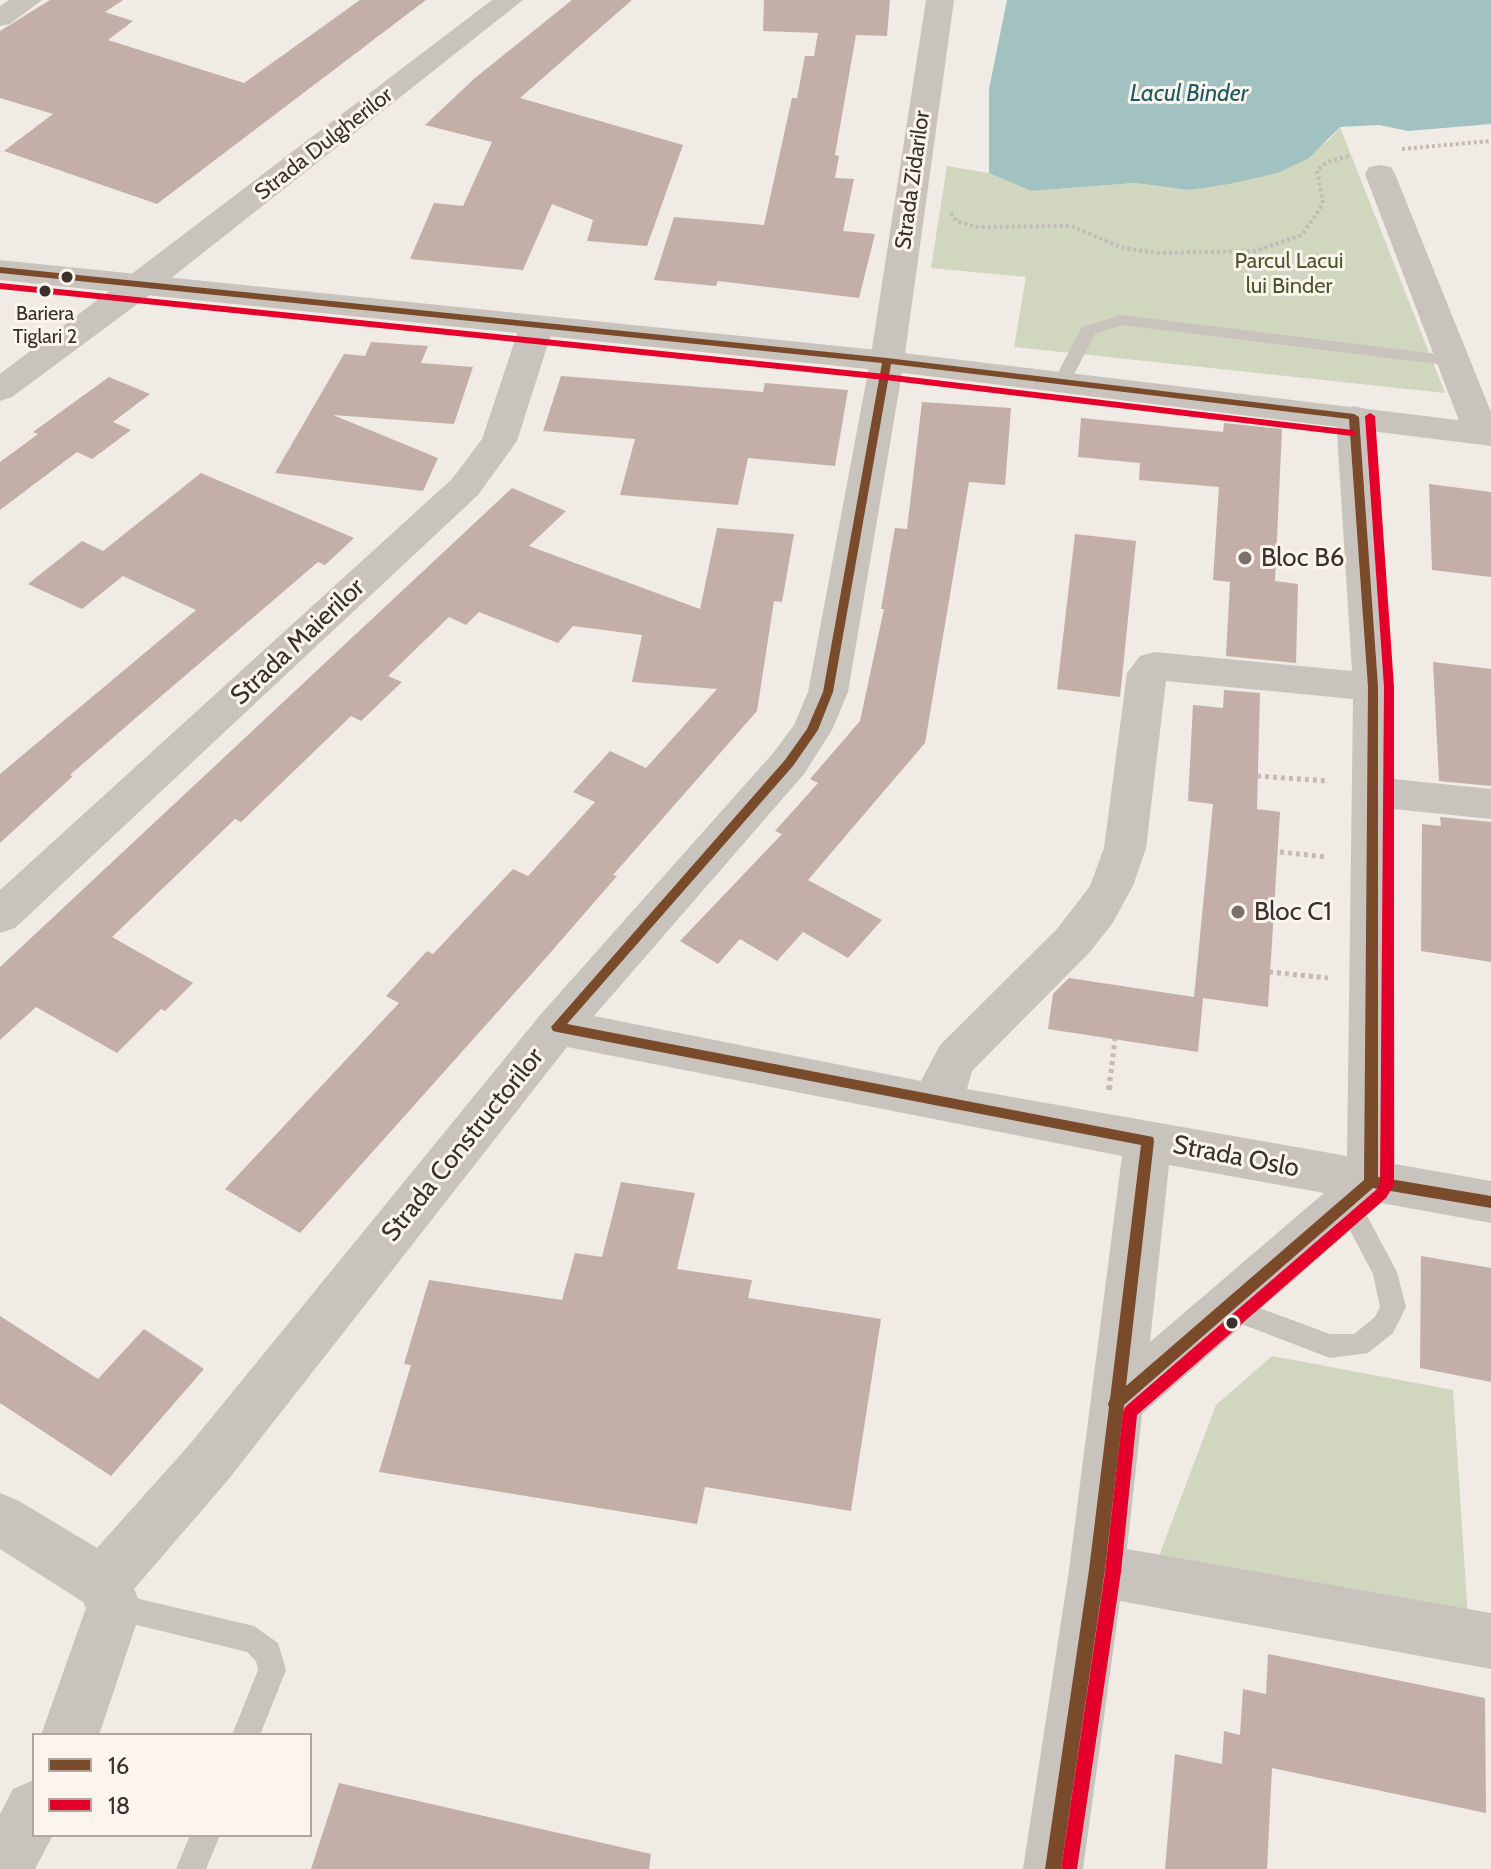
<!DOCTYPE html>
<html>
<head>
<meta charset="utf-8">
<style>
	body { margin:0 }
	#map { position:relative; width:1491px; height:1869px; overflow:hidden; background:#f0ebe5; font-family:Cabin,sans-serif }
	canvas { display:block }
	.legend { position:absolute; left:32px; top:1733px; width:280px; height:104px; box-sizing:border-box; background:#fbf5ee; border:2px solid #aea6a0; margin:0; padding:10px 14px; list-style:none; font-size:24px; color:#3b302b }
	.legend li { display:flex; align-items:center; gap:16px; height:40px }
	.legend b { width:40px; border:2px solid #aea6a0 }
</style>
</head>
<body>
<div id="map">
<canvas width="1491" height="1869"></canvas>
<ul class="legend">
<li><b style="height:10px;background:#7a4b2a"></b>16</li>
<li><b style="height:10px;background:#e4002b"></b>18</li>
</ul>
</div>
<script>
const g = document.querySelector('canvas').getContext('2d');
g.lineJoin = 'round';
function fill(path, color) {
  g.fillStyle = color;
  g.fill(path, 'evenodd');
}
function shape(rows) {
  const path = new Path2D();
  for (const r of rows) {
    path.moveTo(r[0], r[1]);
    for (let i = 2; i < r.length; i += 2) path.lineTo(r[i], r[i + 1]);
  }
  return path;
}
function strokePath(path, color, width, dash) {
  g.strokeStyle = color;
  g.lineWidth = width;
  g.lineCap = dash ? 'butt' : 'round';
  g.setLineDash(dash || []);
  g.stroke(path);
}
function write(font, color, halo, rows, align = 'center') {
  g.font = font + ' Cabin,sans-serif';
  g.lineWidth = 6;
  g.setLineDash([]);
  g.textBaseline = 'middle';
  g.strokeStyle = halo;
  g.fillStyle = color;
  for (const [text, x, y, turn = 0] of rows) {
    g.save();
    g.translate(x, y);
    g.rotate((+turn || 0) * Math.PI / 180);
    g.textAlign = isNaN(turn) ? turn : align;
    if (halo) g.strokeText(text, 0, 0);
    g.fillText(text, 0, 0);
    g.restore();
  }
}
const green = shape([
	[1340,127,1445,393,1014,347,1026,277,931,268,947,166,989,173,1031,191,1135,183,1189,190,1278,173,1328,141],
	[1272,1356,1453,1390,1468,1618,1156,1564,1216,1405]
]);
const water = shape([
	[1007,0,1491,0,1491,124,1408,131,1379,125,1340,127,1309,158,1278,173,1229,184,1189,190,1135,183,1031,191,989,173,989,89]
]);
const building = shape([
	[50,0,123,0,105,12,133,21,108,40,244,83,360,0,426,0,157,204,4,151,53,114,0,98,0,31],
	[572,0,632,0,520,98,683,145,647,246,587,241,593,220,552,204,523,270,410,259,434,203,463,206,492,142,425,125,475,78],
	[764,0,890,0,887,36,856,35,835,155,839,156,835,178,854,179,843,231,875,234,859,298,718,281,716,286,654,280,674,217,764,225,792,98,797,98,805,56,814,56,818,33,763,31],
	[371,342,428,346,421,363,473,367,454,424,333,415,438,458,423,491,275,473,344,354,365,356],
	[561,376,763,392,765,383,848,390,835,466,748,458,738,505,620,495,635,439,543,431],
	[109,377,150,394,113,422,131,430,92,459,77,452,0,510,0,462,38,434,33,432],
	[922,402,1011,408,1008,448,1005,485,969,482,925,743,808,880,882,920,848,958,803,932,777,961,740,939,718,964,680,941,782,834,775,831,818,783,810,779,860,721,884,609,881,609,895,528,907,529],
	[1081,418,1223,432,1224,423,1282,429,1275,581,1298,584,1296,663,1226,656,1230,582,1213,580,1219,487,1139,480,1140,463,1078,457],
	[201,473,354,538,325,565,318,562,138,716,70,775,73,776,0,843,0,774,196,610,123,576,82,609,28,584,82,541,103,551],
	[1429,484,1491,492,1491,577,1432,570],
	[512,488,566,511,529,546,700,609,717,528,794,534,782,602,774,601,757,711,613,875,617,876,544,960,300,1233,225,1189,399,1003,386,996,427,951,433,954,513,869,528,876,595,802,573,792,610,751,646,768,717,689,632,682,642,635,573,626,558,643,479,612,466,625,449,617,388,676,402,682,361,721,351,716,241,822,235,819,112,937,193,983,165,1011,161,1009,117,1053,36,1007,0,1040,0,967],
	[1075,534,1136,541,1120,697,1057,689],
	[1433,662,1491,669,1491,786,1439,781],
	[1224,690,1260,693,1257,809,1280,812,1268,1007,1203,998,1198,1052,1048,1029,1053,994,1069,978,1194,997,1213,804,1188,801,1193,705,1223,708],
	[1440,817,1491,822,1491,962,1421,951,1422,824,1441,826],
	[621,1182,695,1193,677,1269,752,1280,748,1298,881,1319,851,1511,705,1487,697,1524,379,1472,411,1365,404,1364,429,1280,562,1300,575,1253,602,1257],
	[1421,1256,1491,1268,1491,1382,1420,1368],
	[0,1316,98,1379,144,1329,204,1369,111,1476,0,1403],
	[1268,1654,1485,1698,1486,1813,1272,1768,1267,1869,1165,1869,1175,1754,1222,1764,1224,1731,1240,1735,1243,1689,1266,1694],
	[339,1783,651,1854,649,1869,311,1869]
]);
const pathFar2 = shape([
	[1402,149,1491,141],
	[951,213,956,221,977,227,1071,226,1123,248,1158,253,1255,251,1302,235,1323,204,1317,170,1327,162,1349,156]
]);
const pathFar1 = shape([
	[1257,776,1328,781],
	[1280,852,1326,857],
	[1269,972,1328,978],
	[1110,1081,1115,1039]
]);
const path = shape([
	[1109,1090,1110,1079]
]);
const service = shape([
	[1121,315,1454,356,1463,361,1454,366,1122,325,1095,334,1069,384,1057,384,1054,380,1082,327,1121,315],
	[1347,1192,1356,1195,1397,1272,1406,1307,1393,1333,1368,1353,1330,1358,1218,1315,1214,1307,1218,1299,1227,1296,1330,1334,1354,1334,1375,1317,1380,1307,1373,1274,1335,1202,1338,1195,1347,1192],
	[114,1593,254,1626,278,1643,286,1670,260,1735,232,1735,258,1670,256,1661,247,1652,104,1617,100,1607,104,1597,114,1593],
	[190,1835,220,1835,206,1869,176,1869,190,1835]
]);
const minor = shape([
	[9,0,42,0,10,24,0,26,0,6,9,0],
	[492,0,523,0,151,294,12,397,0,401,0,374,492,0],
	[926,0,954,0,904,361,848,692,832,730,804,774,594,1016,921,1081,940,1045,1057,929,1090,886,1104,848,1127,673,1140,656,1154,652,1352,671,1336,417,1342,409,1354,406,1366,409,1372,417,1393,687,1393,779,1491,789,1491,819,1393,809,1395,1164,1491,1181,1491,1223,1381,1203,1142,1414,1127,1549,1491,1613,1491,1669,1120,1601,1083,1869,1023,1869,1069,1570,1122,1156,567,1047,228,1480,134,1589,142,1607,99,1735,41,1735,86,1608,83,1602,0,1549,0,1493,19,1501,97,1548,190,1444,541,1014,774,752,794,725,808,692,870,361,926,0],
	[1166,681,1353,699,1347,1156,967,1089,972,1071,1089,953,1112,924,1133,886,1146,848,1166,681],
	[1169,1165,1324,1193,1150,1342,1169,1165],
	[1380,165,1391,167,1395,174,1491,412,1491,443,1470,442,1464,434,1365,174,1369,167,1380,165],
	[536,318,548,321,553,328,517,441,478,495,15,928,0,933,0,890,452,479,482,439,519,328,524,321,536,318],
	[34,1780,34,1835,53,1835,35,1869,0,1869,0,1814,13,1789,34,1780]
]);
const tertiary = shape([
	[0,260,887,351,1491,424,1491,446,887,371,0,280,0,260]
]);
const bus1 = shape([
	[0,267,887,358,1354,414,1359,417,1378,687,1378,1177,1491,1196,1491,1208,1373,1188,1124,1405,1105,1570,1061,1869,1045,1869,1089,1570,1109,1407,1108,1404,1110,1399,1141,1145,557,1032,553,1031,551,1027,785,760,807,729,823,692,882,363,0,273,0,267],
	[891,364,1349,419,1368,687,1364,1180,1126,1386,1154,1141,1153,1137,567,1024,793,766,818,730,833,692,891,364]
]);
const bus2 = shape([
	[0,283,885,374,1352,430,1357,433,1352,436,885,380,0,289,0,283],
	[1370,413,1375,416,1394,687,1394,1185,1386,1198,1137,1415,1121,1572,1077,1869,1061,1869,1105,1572,1123,1412,1125,1407,1376,1190,1380,1184,1384,687,1365,416,1370,413]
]);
const markers = [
	[67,277,7,"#3b302b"],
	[45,291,7,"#3b302b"],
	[1245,558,8,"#7a716c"],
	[1238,912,8,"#7a716c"],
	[1232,1323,7,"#3b302b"]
];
const farBusnames = [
	["Bariera",45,314],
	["Tiglari 2",45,337]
];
const farStreetnames = [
	["Strada Dulgherilor",324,144,-38],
	["Strada Zidarilor",913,180,-82]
];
const farParknames = [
	["Parcul Lacui",1289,262],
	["lui Binder",1289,287]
];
const farWaternames = [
	["Lacul Binder",1189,94]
];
const poiNames = [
	["Bloc B6",1261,558],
	["Bloc C1",1254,912]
];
const streetNames = [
	["Strada Maierilor",298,642,-43],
	["Strada Constructorilor",463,1145,-51],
	["Strada Oslo",1236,1157,11]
];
fill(green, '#d1d6bf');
fill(water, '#a1c2c1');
fill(building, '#c3afa7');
strokePath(pathFar2, '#c2bbb6', 4, [3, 3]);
strokePath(pathFar1, '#c2bbb6', 5, [4, 4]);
strokePath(path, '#c2bbb6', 6, [5, 5]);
fill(service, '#c9c3be');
fill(minor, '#c9c3be');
fill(tertiary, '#c9c3be');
fill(bus1, '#7a4b2a');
fill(bus2, '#e4002b');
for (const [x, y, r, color] of markers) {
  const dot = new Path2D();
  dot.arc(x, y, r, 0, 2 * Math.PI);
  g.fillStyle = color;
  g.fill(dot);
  strokePath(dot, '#fbf5ee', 3);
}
write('20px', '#3b302b', '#fbf5ee', farBusnames);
write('22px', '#3b302b', '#fbf5ee', farStreetnames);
write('22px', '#4a5a2e', '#fbf5ee', farParknames);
write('italic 24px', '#1f5a5e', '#fbf5ee', farWaternames);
write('26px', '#3b302b', '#fbf5ee', poiNames, 'left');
write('26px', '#3b302b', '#fbf5ee', streetNames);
</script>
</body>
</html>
